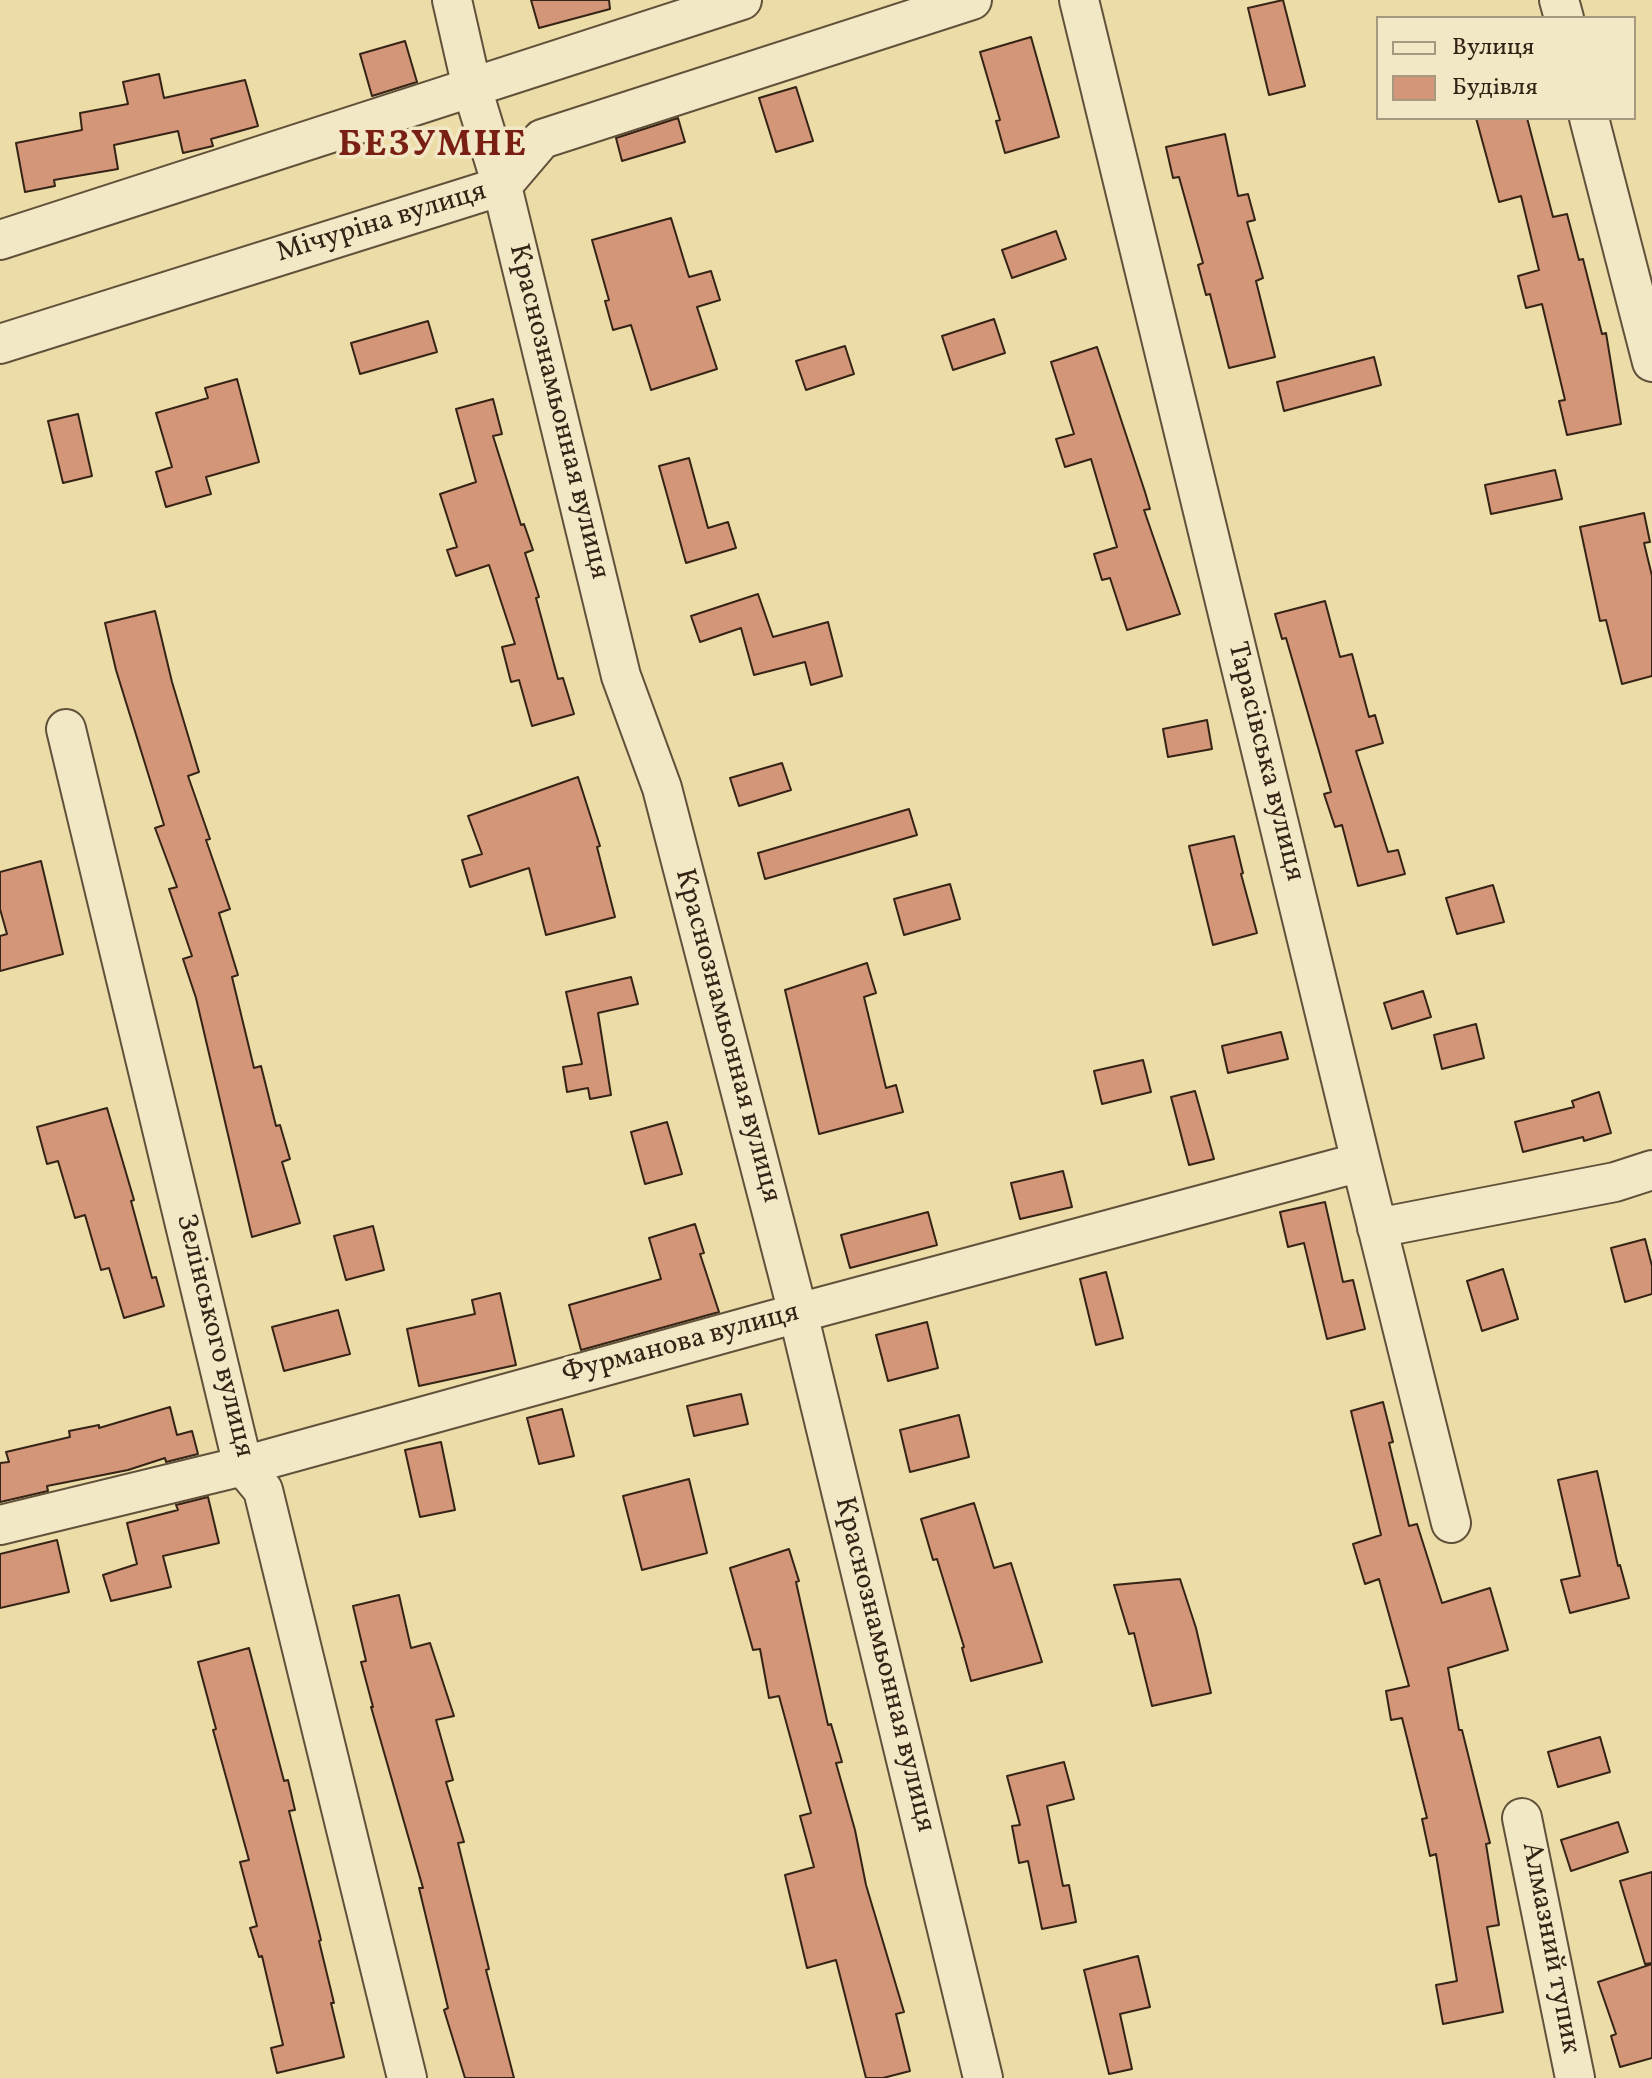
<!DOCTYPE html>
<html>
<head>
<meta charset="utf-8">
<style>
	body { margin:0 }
	#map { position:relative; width:1652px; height:2078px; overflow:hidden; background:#ebdca8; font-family:Vollkorn,serif }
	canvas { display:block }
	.legend { position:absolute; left:1376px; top:16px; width:260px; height:104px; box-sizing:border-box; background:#f2e8c6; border:2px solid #a6997f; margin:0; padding:10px 14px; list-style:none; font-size:24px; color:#352315 }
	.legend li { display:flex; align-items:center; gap:16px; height:40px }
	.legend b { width:40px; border:2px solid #a6997f }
</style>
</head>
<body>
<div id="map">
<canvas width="1652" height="2078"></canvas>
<ul class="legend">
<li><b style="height:10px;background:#f2e8c6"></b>Вулиця</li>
<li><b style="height:22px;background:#d39679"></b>Будівля</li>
</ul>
</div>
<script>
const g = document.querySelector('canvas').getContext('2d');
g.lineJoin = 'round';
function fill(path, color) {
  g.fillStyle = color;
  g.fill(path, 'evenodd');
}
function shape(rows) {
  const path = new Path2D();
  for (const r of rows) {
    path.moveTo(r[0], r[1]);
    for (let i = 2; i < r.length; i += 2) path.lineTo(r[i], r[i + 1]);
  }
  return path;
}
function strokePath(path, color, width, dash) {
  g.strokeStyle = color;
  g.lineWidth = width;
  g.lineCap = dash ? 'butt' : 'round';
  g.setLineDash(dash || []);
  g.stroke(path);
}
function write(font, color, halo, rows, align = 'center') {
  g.font = font + ' Vollkorn,serif';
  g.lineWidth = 7;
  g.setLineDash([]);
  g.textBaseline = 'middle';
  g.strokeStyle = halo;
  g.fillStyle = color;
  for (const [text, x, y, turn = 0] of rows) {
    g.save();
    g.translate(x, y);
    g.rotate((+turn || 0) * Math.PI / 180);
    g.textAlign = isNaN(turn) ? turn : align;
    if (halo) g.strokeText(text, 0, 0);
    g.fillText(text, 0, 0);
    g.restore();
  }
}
const building = shape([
	[531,0,609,0,610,9,539,28,531,0],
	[1283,0,1305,86,1269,95,1248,8,1283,0],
	[1031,37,1059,137,1005,153,996,121,1000,120,980,52,1031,37],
	[405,41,417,82,372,96,360,54,405,41],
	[159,74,164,98,245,80,258,126,211,139,213,146,183,153,178,131,114,145,118,169,54,180,55,186,25,192,16,143,82,130,80,113,128,104,123,82,159,74],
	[796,87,813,141,776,152,759,98,796,87],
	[678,118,685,142,622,161,616,138,678,118],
	[1476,118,1527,118,1553,217,1567,214,1579,260,1583,259,1602,334,1606,333,1621,424,1567,435,1559,401,1565,400,1542,304,1526,308,1518,276,1539,270,1521,196,1499,202,1476,118],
	[1225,134,1238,196,1248,194,1255,220,1247,222,1263,278,1256,281,1275,357,1229,368,1210,294,1206,295,1198,265,1203,263,1179,177,1173,178,1166,147,1225,134],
	[671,218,689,277,711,271,720,300,697,307,717,369,651,390,631,325,613,330,605,301,609,300,592,240,671,218],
	[1056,231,1066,259,1012,278,1002,250,1056,231],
	[994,319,1005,353,953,370,942,336,994,319],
	[428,321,437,352,360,374,351,343,428,321],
	[845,346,854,374,806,390,796,361,845,346],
	[1097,347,1145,492,1150,509,1144,510,1180,614,1127,630,1110,578,1102,580,1094,554,1117,547,1091,459,1065,467,1056,439,1074,434,1051,362,1097,347],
	[1374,357,1381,385,1284,411,1277,382,1374,357],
	[237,379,259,462,206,477,211,494,166,507,156,472,172,467,156,413,208,398,205,388,237,379],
	[493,399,502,434,493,436,521,525,524,524,533,550,525,553,539,597,536,598,558,679,563,678,574,714,532,726,519,680,511,682,502,647,515,644,489,565,456,576,447,550,457,547,440,494,476,482,456,409,493,399],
	[78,414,92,476,63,483,48,421,78,414],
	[689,458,708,528,728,522,736,548,686,563,659,466,689,458],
	[1555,470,1562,499,1491,514,1485,485,1555,470],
	[1644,513,1650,542,1644,543,1652,576,1652,676,1622,684,1606,620,1600,621,1580,527,1644,513],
	[758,594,773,637,828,622,842,676,811,685,805,662,754,675,741,628,700,642,691,616,758,594],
	[1325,601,1340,657,1352,654,1369,717,1375,715,1383,743,1356,751,1388,852,1398,850,1405,874,1358,886,1342,825,1335,827,1324,794,1331,792,1286,638,1282,639,1275,614,1325,601],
	[155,611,172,682,199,772,188,776,210,839,206,840,230,909,219,913,238,975,232,977,254,1068,261,1066,276,1126,280,1125,290,1159,282,1162,300,1223,252,1237,196,998,183,959,192,956,169,889,177,887,155,828,164,825,116,670,105,623,155,611],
	[1207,720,1212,749,1168,757,1163,729,1207,720],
	[782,763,791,790,739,806,730,778,782,763],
	[578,777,600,846,597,847,615,917,546,935,529,868,470,887,462,860,482,854,468,816,578,777],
	[909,809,917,835,765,879,758,853,909,809],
	[1234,836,1243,873,1241,874,1257,933,1213,945,1189,846,1234,836],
	[41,861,63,954,0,971,0,936,7,934,0,909,0,872,41,861],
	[950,884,960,919,904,935,894,899,950,884],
	[1493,885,1504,922,1457,934,1446,898,1493,885],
	[867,963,876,993,864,997,886,1088,896,1085,903,1112,819,1134,785,990,867,963],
	[631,977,638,1004,598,1013,611,1095,590,1099,588,1088,567,1092,563,1067,582,1064,566,992,631,977],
	[1423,991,1431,1017,1392,1029,1384,1003,1423,991],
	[1476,1024,1484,1058,1442,1069,1434,1035,1476,1024],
	[1281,1032,1288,1059,1228,1073,1222,1046,1281,1032],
	[1143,1060,1151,1092,1102,1104,1094,1071,1143,1060],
	[1195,1091,1214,1159,1189,1165,1171,1097,1195,1091],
	[1599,1092,1611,1133,1584,1141,1583,1137,1523,1152,1515,1122,1574,1107,1572,1101,1599,1092],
	[107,1108,134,1200,131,1201,152,1278,156,1277,164,1306,124,1318,109,1268,101,1270,85,1215,75,1218,58,1161,47,1164,37,1127,107,1108],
	[667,1122,682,1174,645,1184,631,1132,667,1122],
	[1063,1171,1072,1207,1020,1219,1011,1183,1063,1171],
	[1325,1202,1343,1282,1353,1280,1365,1329,1327,1339,1304,1243,1288,1247,1280,1212,1325,1202],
	[928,1212,937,1245,850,1268,841,1235,928,1212],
	[695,1224,704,1253,700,1254,719,1312,581,1350,569,1305,661,1279,649,1238,695,1224],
	[373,1226,384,1270,346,1280,334,1236,373,1226],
	[1645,1239,1652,1266,1652,1294,1625,1302,1611,1248,1645,1239],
	[1503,1269,1518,1319,1482,1331,1467,1281,1503,1269],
	[1106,1272,1123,1338,1096,1345,1080,1279,1106,1272],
	[500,1293,516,1365,419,1386,407,1329,475,1314,472,1300,500,1293],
	[338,1310,350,1354,284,1371,272,1327,338,1310],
	[927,1322,938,1368,888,1381,876,1335,927,1322],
	[741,1394,748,1424,694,1436,687,1406,741,1394],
	[1383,1402,1393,1442,1389,1443,1409,1526,1417,1524,1442,1603,1490,1588,1508,1650,1448,1668,1459,1730,1462,1730,1490,1843,1486,1844,1499,1925,1487,1927,1503,2012,1443,2024,1436,1985,1457,1981,1436,1854,1430,1856,1422,1819,1427,1818,1402,1718,1391,1720,1386,1691,1409,1686,1379,1579,1365,1584,1353,1544,1381,1535,1351,1411,1383,1402],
	[170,1407,177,1435,192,1431,198,1454,166,1462,165,1458,128,1470,47,1486,48,1491,0,1502,0,1463,9,1462,6,1452,70,1437,69,1431,99,1425,99,1428,170,1407],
	[562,1409,574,1456,539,1464,527,1418,562,1409],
	[959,1415,969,1457,910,1472,900,1430,959,1415],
	[441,1442,455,1510,420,1517,405,1450,441,1442],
	[1597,1471,1618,1566,1620,1565,1629,1598,1570,1613,1561,1580,1580,1576,1558,1480,1597,1471],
	[689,1479,707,1553,642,1570,623,1496,689,1479],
	[208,1497,219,1543,163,1556,171,1587,111,1601,103,1575,137,1564,127,1523,178,1510,176,1505,208,1497],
	[974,1503,994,1568,1011,1563,1042,1662,971,1681,962,1648,964,1647,937,1559,933,1560,921,1519,974,1503],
	[57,1540,69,1592,0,1608,0,1554,57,1540],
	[789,1549,799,1581,796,1582,828,1725,831,1724,842,1762,836,1763,855,1830,866,1885,904,2012,896,2014,910,2071,883,2078,866,2078,836,1960,807,1968,785,1875,814,1867,800,1816,811,1813,779,1696,769,1698,760,1649,753,1650,730,1568,789,1549],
	[1180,1579,1196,1628,1211,1693,1152,1706,1134,1633,1129,1634,1114,1585,1180,1579],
	[399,1595,411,1648,430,1643,454,1716,436,1720,453,1780,446,1782,464,1842,458,1843,489,1969,486,1970,514,2078,465,2078,444,2010,448,2008,419,1888,423,1888,371,1707,373,1707,361,1662,366,1661,353,1606,399,1595],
	[249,1648,284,1781,288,1780,295,1810,289,1811,321,1940,319,1941,334,2003,331,2003,344,2057,277,2073,271,2048,283,2045,262,1956,259,1957,250,1928,257,1926,240,1862,249,1860,213,1730,216,1729,198,1662,249,1648],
	[1600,1737,1610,1772,1558,1787,1548,1752,1600,1737],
	[1064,1762,1074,1799,1047,1806,1063,1886,1069,1885,1076,1922,1042,1929,1028,1861,1019,1863,1012,1826,1020,1825,1007,1776,1064,1762],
	[1618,1822,1628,1852,1571,1871,1561,1840,1618,1822],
	[1652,1872,1652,1963,1645,1964,1620,1881,1652,1872],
	[1138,1956,1150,2007,1120,2014,1132,2069,1109,2074,1084,1970,1138,1956],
	[1652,1964,1652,2058,1620,2067,1611,2036,1616,2034,1598,1982,1652,1964]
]);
const minor = shape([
	[452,0,472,88,502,186,621,676,662,788,798,1313,983,2078],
	[1079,0,1361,1162,1451,1523],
	[1559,0,1564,18],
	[1589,118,1652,362],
	[0,240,742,0],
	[0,344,502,186,542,139,972,0],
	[66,729,243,1466,263,1490,407,2078],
	[1377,1228,1615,1182,1652,1170],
	[0,1525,243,1466,798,1313,1361,1162],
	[1522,1818,1575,2078]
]);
const streetNames = [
	["Мічуріна вулиця",382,224,-17],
	["Краснознамьонная вулиця",557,412,76],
	["Тарасівська вулиця",1264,762,76],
	["Краснознамьонная вулиця",726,1036,75],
	["Зелінського вулиця",213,1336,76],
	["Фурманова вулиця",681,1345,-15],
	["Краснознамьонная вулиця",883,1665,76],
	["Алмазний тупик",1549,1948,79]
];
const districtNames = [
	["БЕЗУМНЕ",433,148]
];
fill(building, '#d39679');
strokePath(building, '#352315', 2);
strokePath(minor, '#62513a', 42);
strokePath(minor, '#f2e8c6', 38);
write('28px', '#352315', '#f2e8c6', streetNames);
g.letterSpacing = '2px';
write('bold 36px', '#7a1f14', '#f2e8c6', districtNames);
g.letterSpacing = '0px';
</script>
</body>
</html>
